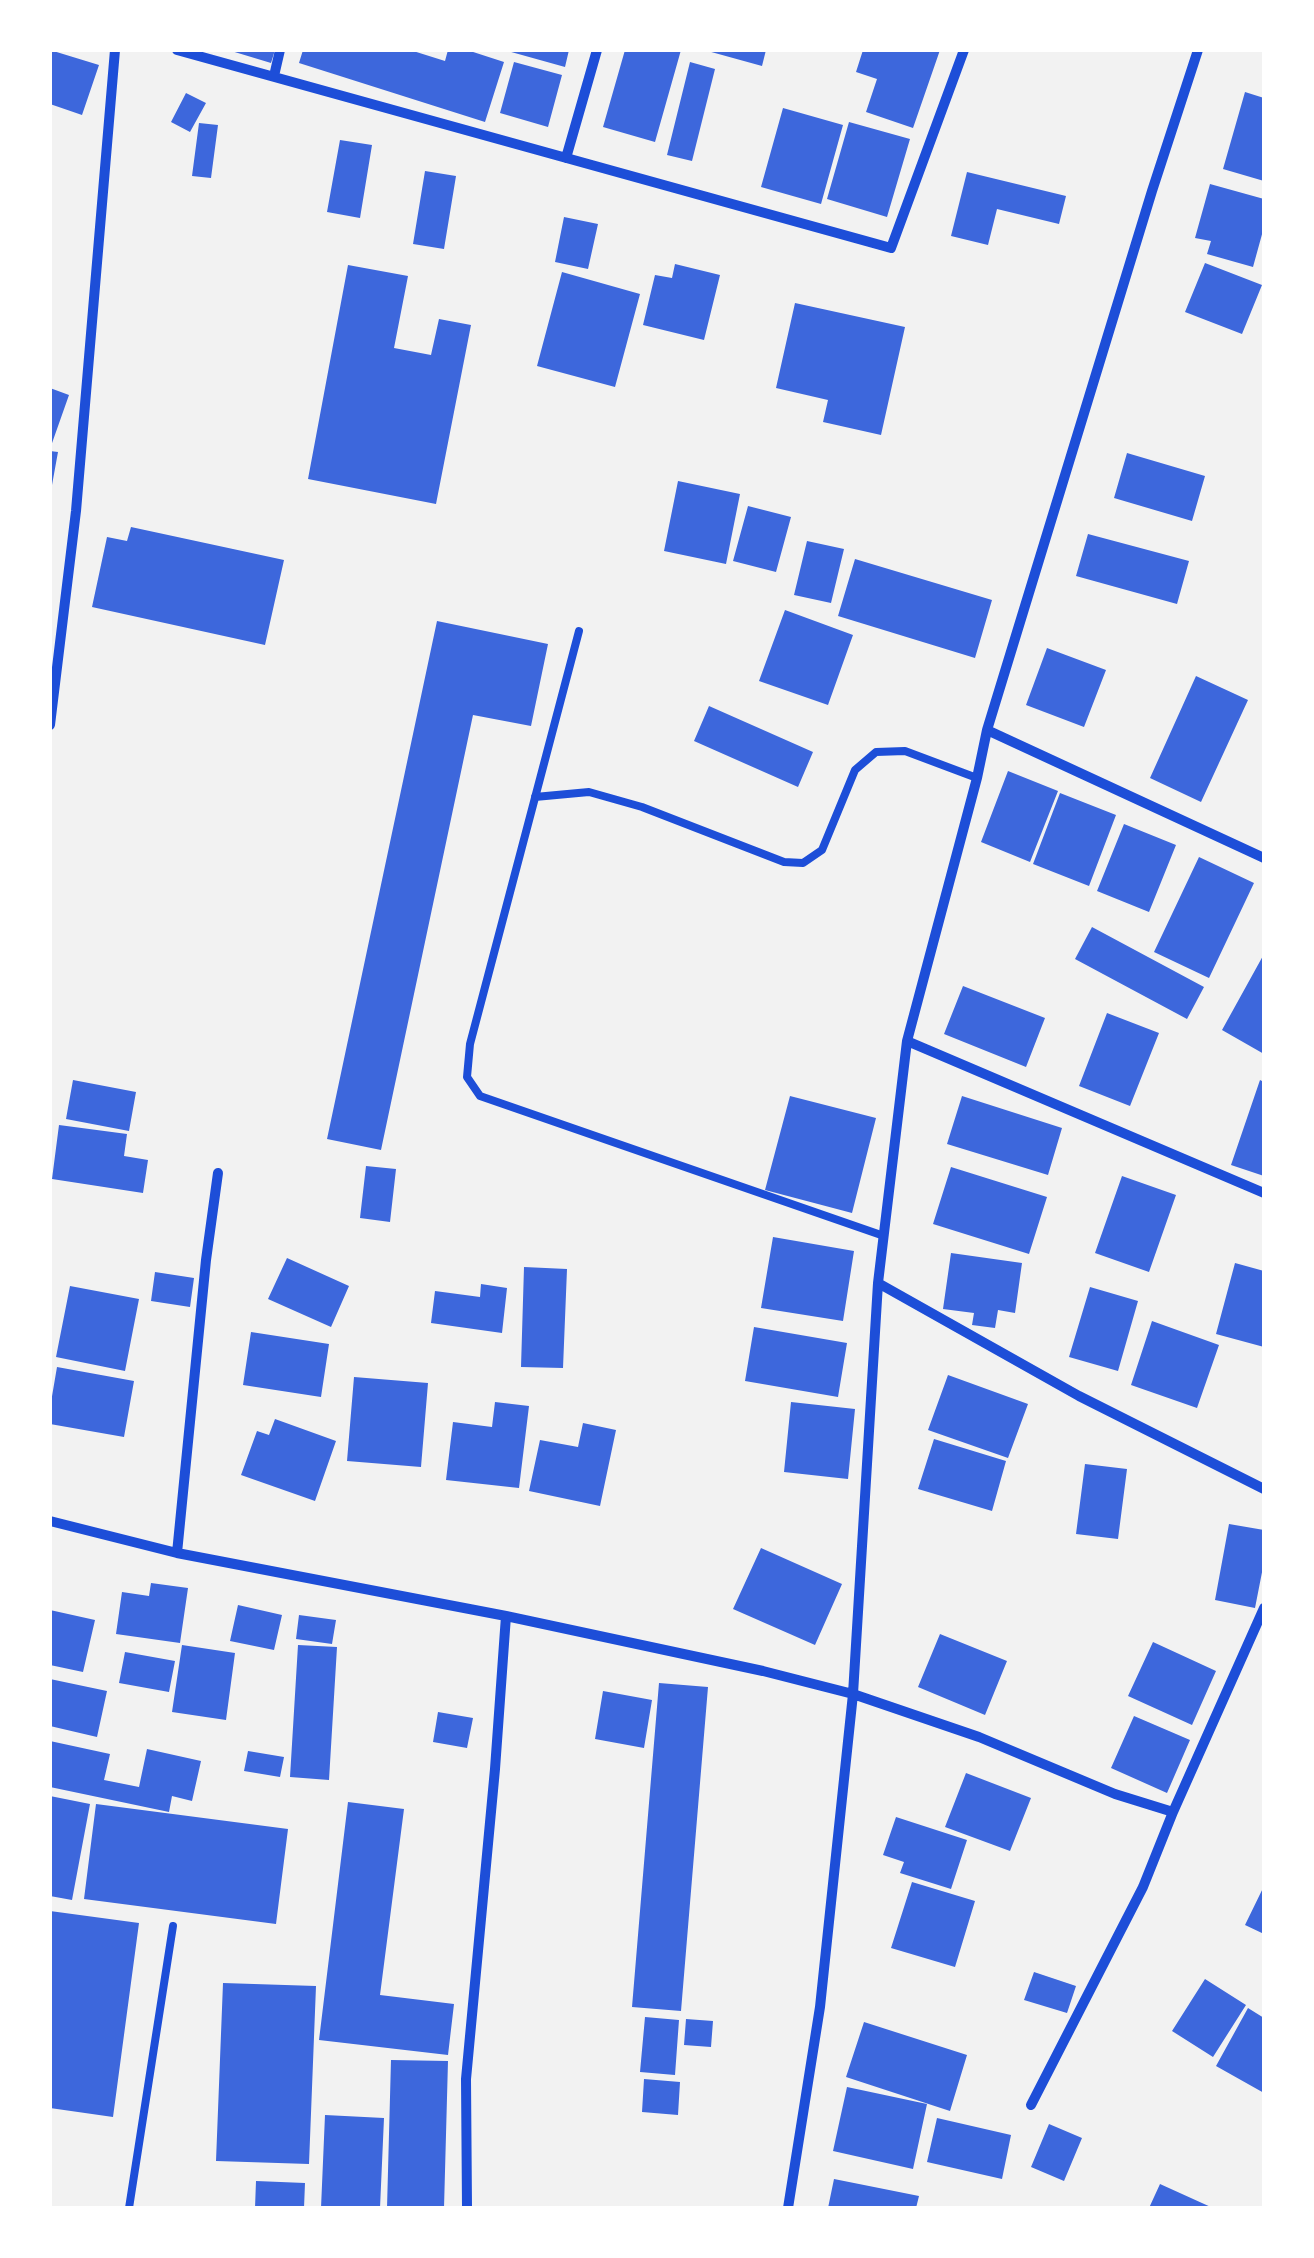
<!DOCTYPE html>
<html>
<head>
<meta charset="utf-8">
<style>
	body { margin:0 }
	#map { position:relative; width:1314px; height:2258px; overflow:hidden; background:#f2f2f2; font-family:Jost,sans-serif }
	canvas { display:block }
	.frame { position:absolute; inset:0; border:52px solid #fff; pointer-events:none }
</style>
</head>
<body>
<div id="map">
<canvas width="1314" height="2258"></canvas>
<div class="frame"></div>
</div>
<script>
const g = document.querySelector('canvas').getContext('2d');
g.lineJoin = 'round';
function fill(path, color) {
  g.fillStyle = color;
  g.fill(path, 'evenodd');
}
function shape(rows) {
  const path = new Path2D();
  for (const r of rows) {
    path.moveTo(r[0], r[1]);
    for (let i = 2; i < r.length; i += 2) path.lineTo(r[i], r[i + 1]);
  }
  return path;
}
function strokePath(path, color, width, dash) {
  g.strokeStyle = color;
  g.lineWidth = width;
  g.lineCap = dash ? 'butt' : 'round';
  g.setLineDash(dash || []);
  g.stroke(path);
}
const building = shape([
	[50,50,99,65,82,115,50,104],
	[228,50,275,50,271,63],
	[303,50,410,50,445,61,448,50,467,50,504,62,485,122,299,63],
	[504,50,569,50,565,67],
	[625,50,681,50,655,142,603,127],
	[704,50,766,50,762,66],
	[863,50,940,50,913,128,866,112,877,79,856,72],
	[514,62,562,75,548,127,500,113],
	[690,62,715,69,692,161,667,155],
	[1245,92,1264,98,1264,181,1223,169],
	[186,93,206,103,190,132,171,122],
	[783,108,843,125,821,204,761,187],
	[849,122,910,139,887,217,827,199],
	[199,123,218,125,211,178,192,176],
	[340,140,372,145,360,218,327,212],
	[425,171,456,176,444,249,413,244],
	[967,172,1066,196,1059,224,997,209,988,245,951,236],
	[1210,184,1264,199,1264,227,1253,267,1207,254,1211,241,1195,238],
	[564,217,598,224,588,269,555,262],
	[1205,263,1262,285,1242,334,1185,312],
	[675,264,720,275,704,340,643,325,655,275,672,278],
	[348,265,408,276,394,348,431,355,439,319,471,325,436,504,308,479],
	[562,272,640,294,615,387,537,366],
	[795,303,905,327,881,435,823,422,828,400,776,388],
	[50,388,69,395,51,446,50,446],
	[50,451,58,452,52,485,50,485],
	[1127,453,1205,476,1192,521,1114,498],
	[678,481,740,494,726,564,664,551],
	[748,506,791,517,776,572,733,561],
	[131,527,284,560,265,645,92,607,107,537,127,541],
	[1088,534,1189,561,1177,604,1076,576],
	[807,541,844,549,831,603,794,595],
	[855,559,992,600,975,658,838,616],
	[785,610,853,635,828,705,759,681],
	[437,621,548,644,531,726,473,715,381,1150,327,1139],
	[1047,648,1106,670,1084,727,1026,705],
	[1196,676,1248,700,1201,802,1150,778],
	[709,706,813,752,798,787,694,741],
	[1008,771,1058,791,1030,862,981,842],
	[1060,793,1116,815,1089,886,1033,864],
	[1124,824,1176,845,1149,912,1097,891],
	[1199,857,1254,883,1209,978,1154,952],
	[1092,927,1204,987,1187,1019,1075,959],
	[1264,954,1264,1054,1222,1030],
	[963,986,1045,1018,1026,1067,944,1034],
	[1107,1013,1159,1033,1130,1106,1079,1086],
	[73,1080,136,1092,129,1131,66,1119],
	[1260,1080,1264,1082,1264,1176,1231,1165],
	[790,1096,876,1118,852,1213,765,1190],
	[962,1096,1062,1128,1048,1175,947,1144],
	[59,1125,127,1134,124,1156,148,1160,143,1193,52,1179],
	[366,1166,396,1169,390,1222,360,1218],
	[951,1167,1047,1197,1029,1254,933,1224],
	[1122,1176,1176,1195,1149,1272,1095,1253],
	[773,1237,854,1251,843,1321,761,1308],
	[951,1253,1022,1263,1015,1313,998,1310,995,1328,972,1325,974,1313,943,1309],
	[287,1258,349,1286,331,1327,268,1299],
	[1235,1263,1264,1271,1264,1347,1216,1334],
	[524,1267,567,1269,563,1368,521,1367],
	[155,1272,194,1278,190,1307,151,1301],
	[481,1284,507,1288,502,1333,431,1323,435,1291,480,1297],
	[70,1286,139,1299,125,1371,56,1357],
	[1090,1287,1138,1301,1118,1371,1069,1357],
	[1152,1321,1219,1345,1197,1408,1131,1385],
	[754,1327,847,1343,838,1397,745,1381],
	[251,1332,329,1344,321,1397,243,1385],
	[57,1367,134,1381,124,1437,50,1424,50,1408],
	[948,1375,1028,1404,1008,1458,928,1430],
	[354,1377,428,1383,421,1467,347,1461],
	[495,1402,529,1406,519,1488,446,1480,453,1422,492,1427],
	[791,1402,855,1409,848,1479,784,1472],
	[275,1419,336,1441,315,1501,241,1475,257,1431,269,1435],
	[583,1423,616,1430,600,1506,529,1491,540,1440,578,1447],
	[934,1439,1006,1461,992,1511,918,1489],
	[1085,1464,1127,1469,1118,1539,1076,1534],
	[1229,1524,1264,1530,1264,1562,1255,1608,1215,1600],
	[761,1548,842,1584,815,1645,733,1609],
	[151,1583,188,1588,180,1643,116,1634,122,1592,149,1596],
	[238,1605,282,1615,274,1650,230,1641],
	[50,1610,95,1620,83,1672,50,1665],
	[299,1615,336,1620,332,1644,296,1639],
	[940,1634,1007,1661,985,1715,918,1687],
	[1153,1642,1216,1671,1192,1725,1128,1696],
	[182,1645,235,1653,226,1720,172,1712],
	[298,1645,337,1647,329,1780,290,1777],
	[125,1652,175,1661,169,1692,119,1683],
	[50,1679,107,1691,97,1737,50,1726],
	[659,1683,708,1687,681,2011,632,2007],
	[603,1691,652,1700,644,1748,595,1739],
	[438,1712,473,1718,467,1748,433,1742],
	[1134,1716,1190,1740,1167,1793,1111,1768],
	[50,1741,110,1754,104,1780,139,1787,147,1749,201,1761,192,1801,172,1796,169,1812,50,1787],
	[248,1751,284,1757,280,1777,244,1771],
	[966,1773,1031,1798,1010,1851,945,1827],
	[50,1796,90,1804,72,1900,50,1896],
	[348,1802,404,1809,380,1995,454,2004,448,2055,319,2040],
	[96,1804,288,1829,276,1924,84,1899],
	[896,1817,967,1840,951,1889,900,1873,904,1862,883,1855],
	[912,1882,975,1901,955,1967,891,1948],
	[1264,1886,1264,1934,1245,1925],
	[50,1911,139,1923,113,2117,50,2108],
	[1034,1972,1076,1986,1067,2013,1024,2000],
	[1205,1979,1246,2005,1213,2057,1172,2031],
	[223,1983,316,1986,309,2164,216,2161],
	[1248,2008,1264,2018,1264,2093,1216,2066],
	[645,2017,679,2020,675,2075,640,2072],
	[686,2019,713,2021,711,2047,684,2045],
	[864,2022,967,2055,950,2111,846,2077],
	[391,2060,448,2061,444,2208,387,2208],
	[644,2079,680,2082,678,2115,642,2112],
	[847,2087,927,2104,913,2169,833,2151],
	[325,2115,384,2118,380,2208,321,2208],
	[937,2118,1011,2135,1002,2179,927,2162],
	[1049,2124,1082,2138,1064,2181,1031,2167],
	[834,2179,919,2196,916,2208,828,2208],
	[256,2181,305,2183,304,2208,255,2208],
	[1160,2184,1213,2208,1149,2208]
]);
const service = shape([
	[579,631,470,1044,467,1077,480,1096,884,1236],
	[535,797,589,792,642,807,784,862,803,863,822,850,855,770,876,752,905,751,977,778],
	[129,2208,173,1926]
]);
const minor = shape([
	[177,50,891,248,964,50],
	[274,76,280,50],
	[566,158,597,50],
	[50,725,76,511,115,50],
	[987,730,1152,191,1198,50],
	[907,1041,1264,1193],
	[878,1283,1079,1396,1264,1489],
	[50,1521,177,1553,506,1616,763,1671,853,1694,979,1737,1115,1794,1173,1812],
	[177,1553,206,1260,218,1173],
	[1031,2105,1143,1887,1173,1812,1264,1608],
	[467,2208,466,2079,495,1769,506,1616],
	[788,2208,820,2007,853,1694,878,1283,907,1041,977,778,987,730,1264,858]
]);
fill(building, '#3d67dc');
strokePath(service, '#1d4ed8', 8);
strokePath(minor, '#1d4ed8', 10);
</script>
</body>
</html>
